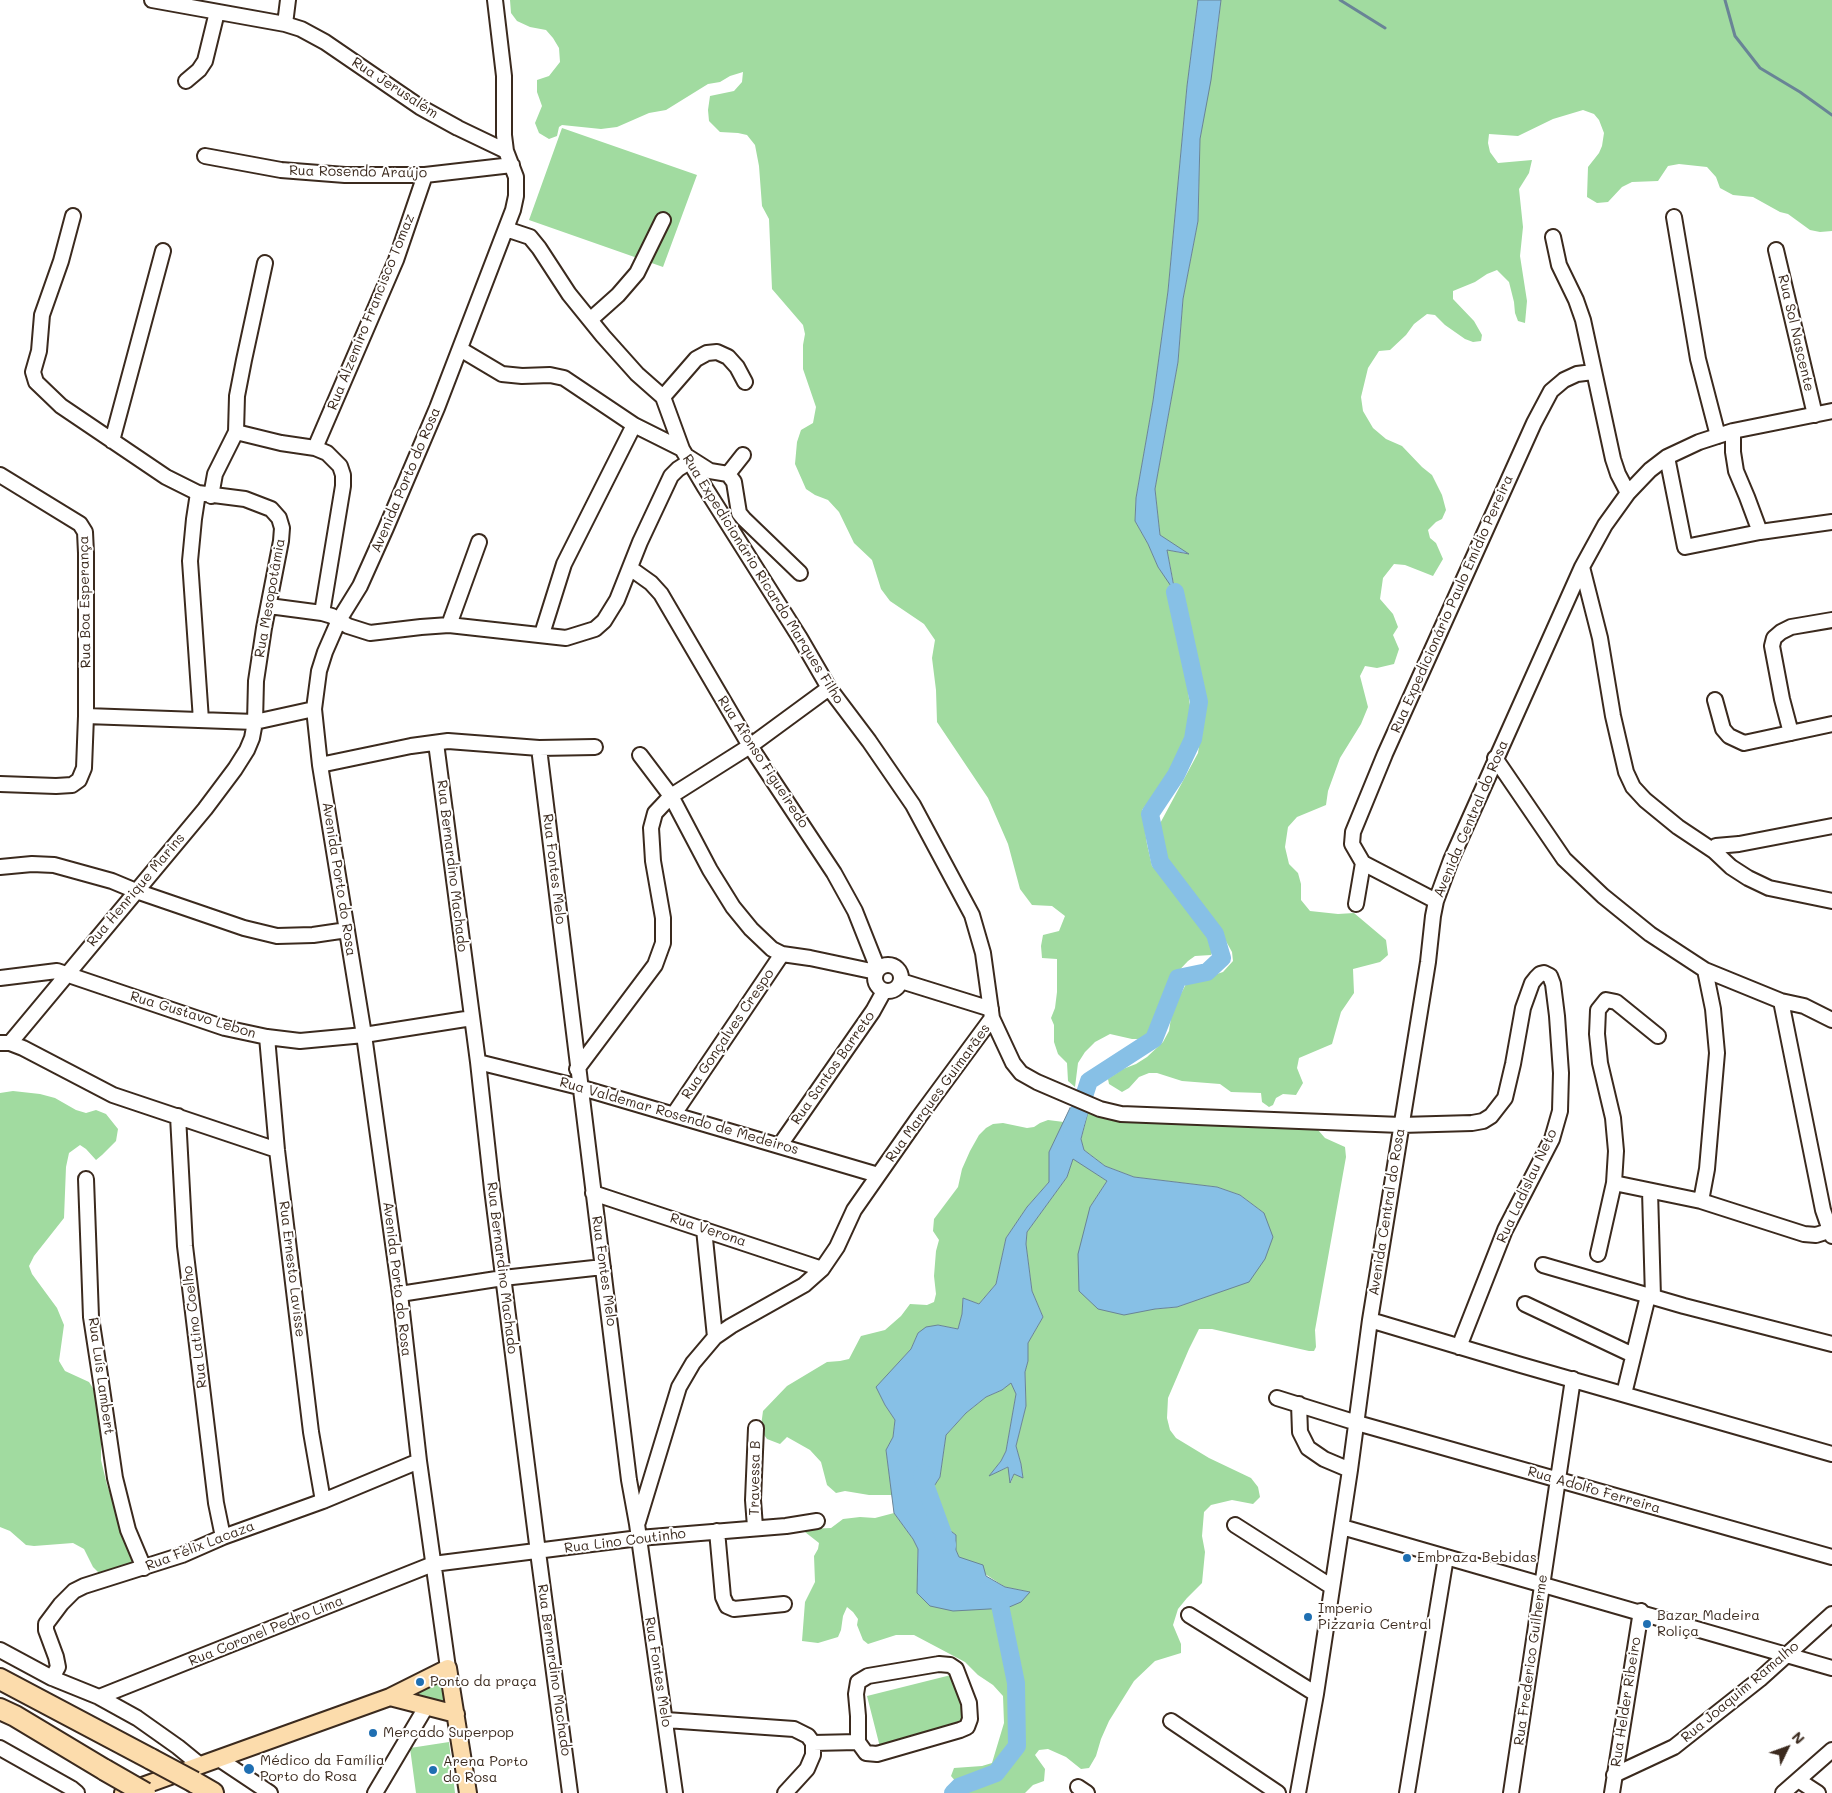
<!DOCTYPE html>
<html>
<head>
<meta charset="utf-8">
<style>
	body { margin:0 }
	#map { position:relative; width:1832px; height:1793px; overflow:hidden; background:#fff; font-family:Mali,sans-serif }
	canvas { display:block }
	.north { position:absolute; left:1762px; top:1723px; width:50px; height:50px; -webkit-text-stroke:4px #fff; paint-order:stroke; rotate:48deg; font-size:14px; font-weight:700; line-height:20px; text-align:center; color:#3b2a1e }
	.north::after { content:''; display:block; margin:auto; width:18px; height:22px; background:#3b2a1e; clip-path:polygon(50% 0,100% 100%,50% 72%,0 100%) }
</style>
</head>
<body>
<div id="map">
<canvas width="1832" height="1793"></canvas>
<div class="north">N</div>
</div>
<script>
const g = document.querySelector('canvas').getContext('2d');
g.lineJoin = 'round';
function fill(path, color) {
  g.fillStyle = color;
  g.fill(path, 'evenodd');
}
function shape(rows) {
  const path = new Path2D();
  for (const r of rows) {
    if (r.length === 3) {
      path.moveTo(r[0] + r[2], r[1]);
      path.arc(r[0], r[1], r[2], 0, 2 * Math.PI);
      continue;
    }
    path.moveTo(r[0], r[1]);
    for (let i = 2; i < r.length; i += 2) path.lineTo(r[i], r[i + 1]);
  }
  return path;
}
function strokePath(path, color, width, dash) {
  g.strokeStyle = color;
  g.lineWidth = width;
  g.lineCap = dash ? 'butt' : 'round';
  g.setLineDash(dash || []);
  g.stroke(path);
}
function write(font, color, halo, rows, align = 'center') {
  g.font = font + ' Mali,sans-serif';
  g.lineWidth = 4;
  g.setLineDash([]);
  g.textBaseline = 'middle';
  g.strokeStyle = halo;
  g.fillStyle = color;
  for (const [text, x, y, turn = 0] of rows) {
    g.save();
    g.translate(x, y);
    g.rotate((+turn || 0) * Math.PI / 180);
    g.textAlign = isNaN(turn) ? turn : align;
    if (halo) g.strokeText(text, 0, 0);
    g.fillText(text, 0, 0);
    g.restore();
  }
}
const green = shape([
	[510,0,1198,0,1187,86,1168,291,1153,401,1136,498,1135,521,1148,544,1158,567,1175,590,1167,550,1187,554,1160,535,1155,489,1178,362,1183,299,1198,221,1200,139,1217,34,1221,0,1832,0,1832,231,1820,232,1810,230,1788,214,1780,212,1753,197,1733,195,1720,188,1716,177,1707,167,1679,164,1668,166,1658,181,1632,182,1622,187,1608,202,1597,203,1587,197,1588,167,1599,153,1602,146,1604,133,1599,120,1594,114,1583,110,1553,119,1518,136,1489,134,1488,143,1490,152,1498,163,1532,160,1529,173,1519,189,1523,227,1520,256,1527,301,1525,323,1518,321,1515,313,1514,302,1509,282,1497,270,1487,274,1475,282,1453,291,1453,299,1474,321,1482,335,1481,341,1473,342,1465,339,1445,325,1435,315,1427,314,1414,324,1406,335,1390,350,1379,351,1368,368,1361,397,1363,411,1373,428,1386,439,1402,446,1422,467,1432,475,1442,495,1446,510,1442,519,1436,522,1428,530,1430,538,1436,543,1443,559,1433,576,1405,565,1394,564,1383,578,1380,599,1393,614,1398,627,1393,635,1399,649,1394,664,1377,668,1365,666,1360,676,1368,707,1361,724,1340,758,1328,791,1326,805,1297,817,1288,827,1285,847,1289,864,1298,873,1301,884,1301,900,1310,911,1338,914,1354,913,1386,940,1388,955,1380,962,1353,969,1354,993,1341,1012,1332,1044,1299,1058,1297,1068,1303,1083,1296,1095,1283,1094,1276,1098,1273,1105,1269,1107,1262,1102,1261,1093,1231,1092,1220,1084,1182,1081,1157,1073,1149,1073,1139,1077,1129,1088,1122,1092,1109,1084,1108,1079,1123,1069,1136,1064,1147,1057,1163,1042,1169,1031,1172,1011,1186,984,1223,972,1233,961,1232,952,1222,934,1178,875,1164,852,1157,829,1198,753,1204,708,1200,681,1186,611,1176,593,1171,604,1185,669,1191,713,1182,749,1161,786,1142,810,1147,844,1152,866,1168,881,1209,931,1213,939,1213,950,1211,955,1195,956,1188,961,1169,981,1166,986,1162,1006,1146,1039,1132,1039,1110,1034,1095,1042,1085,1052,1078,1063,1075,1087,1068,1081,1067,1063,1058,1054,1054,1042,1054,1025,1051,1018,1055,1008,1057,992,1057,959,1042,958,1041,946,1043,935,1059,931,1065,916,1052,906,1032,905,1020,889,1008,844,988,798,937,722,936,690,932,658,935,640,924,624,890,601,881,589,872,560,854,543,839,512,828,500,815,495,806,489,795,464,797,442,801,430,813,423,816,407,803,369,803,345,805,334,803,325,772,289,769,219,762,206,759,166,755,145,747,135,738,133,720,132,709,121,708,110,710,96,734,91,742,82,743,72,730,76,720,82,708,84,666,110,649,113,617,127,601,129,562,125,559,127,557,136,549,139,539,133,535,123,542,106,537,92,537,80,549,76,560,62,559,48,553,38,546,30,530,27,517,21,511,13],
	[562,128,697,175,663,267,529,220],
	[13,1091,40,1094,55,1098,76,1110,86,1113,96,1110,106,1114,118,1129,116,1141,102,1155,96,1160,86,1149,80,1145,69,1153,66,1167,64,1218,34,1256,29,1266,32,1274,57,1308,64,1325,59,1361,65,1371,89,1382,98,1396,101,1406,101,1460,107,1485,116,1510,137,1554,136,1564,101,1575,93,1567,84,1549,73,1543,34,1546,26,1545,10,1531,0,1527,0,1093],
	[1088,1112,1108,1117,1306,1125,1318,1130,1325,1138,1345,1147,1346,1157,1315,1330,1316,1347,1314,1351,1309,1351,1212,1329,1199,1329,1189,1349,1168,1398,1167,1418,1170,1430,1176,1438,1209,1458,1251,1478,1258,1487,1260,1497,1253,1504,1232,1500,1211,1505,1204,1512,1202,1536,1205,1552,1202,1583,1187,1598,1178,1609,1173,1625,1181,1644,1181,1653,1155,1661,1134,1681,1109,1721,1101,1739,1096,1756,1089,1768,1081,1769,1066,1757,1048,1749,1039,1750,1035,1755,1045,1769,1044,1781,1033,1785,1025,1793,959,1793,965,1789,989,1779,976,1778,957,1783,951,1776,954,1768,982,1766,992,1763,1004,1723,1003,1696,993,1685,978,1675,965,1662,914,1635,896,1635,868,1644,863,1640,857,1625,858,1619,853,1612,847,1607,843,1616,841,1630,838,1637,818,1643,802,1641,805,1602,815,1582,814,1556,818,1549,819,1543,805,1532,806,1529,831,1528,843,1519,860,1517,875,1518,894,1513,913,1539,918,1549,917,1578,988,1608,1007,1608,1030,1592,1005,1587,959,1557,956,1550,956,1535,931,1516,924,1502,940,1477,946,1435,966,1413,986,1397,1002,1390,1011,1382,1016,1394,1006,1451,1001,1461,990,1475,1009,1467,1009,1476,1011,1482,1014,1474,1023,1477,1021,1464,1016,1446,1026,1406,1025,1372,1028,1361,1028,1343,1043,1317,1032,1291,1026,1244,1027,1232,1067,1177,1073,1158,1107,1181,1090,1207,1155,1309,1177,1307,1227,1289,1264,1213,1240,1195,1217,1187,1134,1177,1105,1166,1084,1150,1081,1140],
	[1048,1120,1064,1122,1049,1152,1049,1182,1027,1207,1006,1238,996,1284,979,1304,963,1298,962,1314,958,1329,938,1325,918,1333,911,1349,877,1387,885,1405,895,1420,893,1437,886,1450,892,1495,869,1495,845,1491,836,1493,827,1485,821,1462,810,1450,787,1437,780,1444,767,1439,762,1432,761,1426,763,1411,787,1386,827,1362,840,1361,849,1359,861,1336,885,1330,901,1316,910,1304,927,1305,934,1302,936,1294,934,1276,936,1251,939,1240,933,1231,934,1219,958,1187,962,1169,970,1151,979,1135,986,1128,993,1124,1003,1123,1027,1128,1034,1127,1040,1123],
	[955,1674,971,1733,882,1755,867,1696],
	[440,1683,446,1707,406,1696],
	[449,1742,455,1793,416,1793,410,1748]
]);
const water = shape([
	[1198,0,1221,0,1211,80,1200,139,1198,221,1183,299,1178,362,1155,489,1160,535,1189,554,1167,550,1175,592,1158,567,1148,544,1135,521,1136,498,1153,401,1168,291,1187,86,1198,0],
	[1070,1108,1088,1112,1081,1139,1084,1150,1105,1166,1134,1177,1217,1187,1240,1195,1264,1213,1273,1237,1265,1259,1249,1282,1177,1307,1155,1309,1124,1315,1098,1309,1079,1291,1078,1254,1090,1207,1107,1181,1073,1159,1067,1177,1027,1232,1026,1244,1032,1291,1043,1317,1028,1343,1028,1361,1025,1372,1026,1406,1016,1446,1021,1464,1023,1478,1014,1474,1010,1483,1008,1467,989,1476,1001,1461,1006,1451,1016,1394,1011,1383,1002,1390,986,1397,966,1413,946,1435,940,1477,924,1502,931,1516,956,1535,956,1550,959,1557,983,1565,986,1576,1005,1587,1030,1592,1021,1602,1007,1608,953,1611,930,1606,917,1593,918,1549,913,1539,894,1513,886,1450,893,1437,895,1420,885,1405,876,1387,911,1349,918,1333,926,1327,938,1325,958,1329,962,1314,963,1298,979,1304,996,1284,1006,1238,1027,1207,1049,1182,1049,1152,1070,1108]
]);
const stream = shape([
	[1340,0,1385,28],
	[1725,0,1735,36,1760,68,1800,92,1832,115]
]);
const river = shape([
	[1072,1133,1089,1081,1154,1039,1178,978,1207,972,1222,958,1215,934,1160,862,1150,814,1176,775,1193,739,1199,702,1175,592],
	[923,1473,922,1476,947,1545],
	[953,1793,959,1787,996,1773,1017,1746,1016,1683,999,1600,988,1591]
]);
const minor = shape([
	[152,0,285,24,301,29,325,42,420,107,458,128,506,151],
	[285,24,288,0],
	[186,81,199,70,205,61,217,12],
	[205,156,281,170,345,175,425,175,512,165],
	[1674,217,1698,359,1718,436],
	[506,229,530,237,539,248,569,294,603,336,637,374,663,397,682,449,704,486,800,638,829,688,869,741,913,805,972,915,983,953,992,1018,1013,1063,1021,1073,1037,1082,1100,1109,1121,1114,1401,1125,1472,1123,1483,1121,1491,1116,1505,1098,1513,1064,1523,1008,1532,983,1536,978,1540,974,1544,973,1550,976,1553,984,1557,1016,1561,1073,1560,1111,1552,1139,1505,1230,1459,1347],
	[1553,237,1559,265,1576,300,1583,320,1613,459,1618,474,1628,493],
	[1776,250,1815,415],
	[590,320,618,295,637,273,663,220],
	[460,349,502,374,522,376,550,375,564,378,634,425,682,449],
	[663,397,696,359,707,353,717,352,728,357,737,367,745,382],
	[1733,431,1733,452,1736,471,1747,497,1760,532,1832,522],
	[236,432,281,443,315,448,327,453,340,466,343,475,343,486,322,613],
	[112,441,163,251],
	[315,448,396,260,425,175],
	[688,457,710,471,728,474,734,482,739,513,744,519,800,573],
	[1667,457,1685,547,1760,532],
	[728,474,743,455],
	[0,475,80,524,85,532,86,553,86,716,84,768,79,780,72,785,56,786,0,784],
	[198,493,194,519,190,561,201,720],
	[211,496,215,474,236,432,237,396,244,360,265,263],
	[1582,567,1600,638,1613,716,1626,772,1633,787,1645,800,1678,827,1714,851,1731,867,1748,878,1769,888,1832,901],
	[630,568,651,583,661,594,750,746,834,873,855,911,878,969],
	[269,606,322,613,332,616,348,626,370,633,421,627,449,625,566,638,595,629,604,621,617,600,640,542,671,476,678,469,689,462],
	[449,625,479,542],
	[542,634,564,564,634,425],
	[829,688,750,746,671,796,710,870,733,907,751,929,772,949,782,954,810,958,876,972],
	[1715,700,1723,729,1729,736,1744,743,1832,724],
	[86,716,255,722,314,709],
	[1791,733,1782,699,1772,646,1774,638,1781,632,1791,627,1832,620],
	[436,743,478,1062,492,1189,538,1552,570,1793],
	[539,748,629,1480,637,1524,675,1793],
	[1495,758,1564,859,1603,896,1650,934,1705,970,1781,1001,1804,1006,1832,1020],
	[320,765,411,746,448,741,539,748,595,747],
	[1716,846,1739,844,1832,826],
	[0,867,32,864,54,865,112,881,136,891,244,928,277,936,313,935,347,930],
	[1436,901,1363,863,1352,844,1353,832,1385,754,1534,423,1551,391,1564,380,1577,374,1593,372],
	[1356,904,1363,863],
	[888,978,13],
	[0,978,57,971,225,1028,267,1037,300,1041,364,1035,472,1018],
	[901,981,991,1009],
	[1781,1001,1823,1210,1832,1236],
	[267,1037,277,1150,311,1432,323,1501],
	[0,1043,10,1043,23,1048,113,1095,277,1150],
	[10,1043,205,809,235,769,247,750,252,738,255,722,256,681,264,628,281,541,282,528,279,518,271,509,245,499,198,493,166,477,61,406,36,382,33,372,39,351,42,315,61,261,73,216],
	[478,1062,579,1087,878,1175],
	[577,1069,655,965,663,943,663,918,653,861,651,828,655,813,671,796,640,755],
	[674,1114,782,954],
	[178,1116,185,1246,216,1503,223,1537],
	[780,1145,873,1011,884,991],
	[86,1179,91,1317,101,1382,115,1478,128,1530,144,1568],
	[1614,1183,1701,1201,1804,1234,1816,1235,1832,1230],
	[1650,1191,1653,1297],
	[593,1193,822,1269],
	[1701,1201,1707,1169,1717,1053,1713,1009,1705,970],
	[704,1229,715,1337],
	[1598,1254,1614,1183,1616,1151,1613,1118,1600,1063,1597,1034,1598,1010,1606,1000,1616,1002,1658,1036],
	[1543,1265,1684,1306,1832,1344],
	[400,1294,503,1278,603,1267],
	[1525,1304,1633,1355],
	[1370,1320,1521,1365,1832,1454],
	[1624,1394,1648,1296],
	[1277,1398,1357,1423,1832,1557],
	[1299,1404,1300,1432,1308,1448,1324,1459,1350,1470],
	[638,1522,679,1387,693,1363,715,1337,731,1326,804,1285,822,1269,837,1247,854,1210,919,1117,992,1018],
	[1235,1525,1332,1587],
	[755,1527,753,1500,756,1428],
	[1342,1527,1832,1668],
	[717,1531,723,1597,727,1606,734,1609,784,1604],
	[1189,1615,1316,1694],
	[0,1650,52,1678,99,1697,137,1718,178,1747,200,1765],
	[939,1664,950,1665,956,1669,969,1703,970,1719,967,1727,960,1730,877,1754,866,1753,858,1742,858,1716,856,1694,858,1682,868,1676,939,1664],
	[448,1668,419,1461,400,1294,364,1035,320,765,314,709,319,671,325,652,339,620,360,586,386,528,437,408,513,210,516,196,516,177,506,151,504,135,504,76,495,0],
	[52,1678,58,1667,56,1657,46,1630,46,1624,61,1604,74,1591,84,1586,182,1555,223,1537,323,1501,419,1461],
	[99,1697,433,1564,639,1538,786,1526,817,1521],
	[666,1720,794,1729,808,1736,813,1743,813,1755,807,1769,785,1793],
	[1171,1721,1278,1793],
	[813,1743,858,1742],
	[0,1748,71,1788,77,1793],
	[219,1759,270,1793],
	[1614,1775,1674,1747,1760,1679,1832,1614],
	[1798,1780,1818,1793],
	[1078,1787,1087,1793],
	[375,1793,426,1707],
	[1298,1793,1316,1694,1350,1470,1370,1320,1428,962,1433,916,1436,901,1451,860,1582,567,1605,525,1628,493,1650,470,1667,457,1699,442,1733,431,1832,411],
	[1407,1793,1446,1557],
	[1511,1793,1573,1379],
	[1612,1793,1641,1611],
	[1783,1793,1832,1750]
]);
const major = shape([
	[390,1697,456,1714],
	[123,1793,390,1697,448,1668,468,1793]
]);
const highway = shape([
	[0,1679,151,1759],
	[0,1709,15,1716,105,1770],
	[194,1782,213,1793]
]);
const highwayBridge = shape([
	[151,1759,194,1782],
	[105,1770,145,1793]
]);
const markers = [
	[1407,1558,5,"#1f6fb2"],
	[1308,1617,5,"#1f6fb2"],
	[1647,1624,5,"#1f6fb2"],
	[420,1682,5,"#1f6fb2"],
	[373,1733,5,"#1f6fb2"],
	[249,1769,6,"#1f6fb2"],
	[433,1770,5,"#1f6fb2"]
];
const streetNames = [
	["Rua Jerusalém",395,88,33],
	["Rua Rosendo Araújo",358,172,1],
	["Rua Alzemiro Francisco Tomaz",371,312,-68],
	["Rua Sol Nascente",1796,333,77],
	["Avenida Porto do Rosa",406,480,-67],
	["Rua Expedicionário Ricardo Marques Filho",763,579,58],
	["Rua Mesopotâmia",270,598,-80],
	["Rua Boa Esperança",85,602,-91],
	["Rua Expedicionário Paulo Emídio Pereira",1452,604,-66],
	["Rua Afonso Figueiredo",763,762,57],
	["Avenida Central do Rosa",1471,819,-67],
	["Rua Bernardino Machado",452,866,83],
	["Rua Fontes Melo",554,869,83],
	["Avenida Porto do Rosa",339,879,81],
	["Rua Henrique Marins",136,890,-50],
	["Rua Gustavo Lebon",193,1015,17],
	["Rua Gonçalves Crespo",728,1034,-56],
	["Rua Santos Barreto",833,1068,-55],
	["Rua Marques Guimarães",938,1093,-54],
	["Rua Valdemar Rosendo de Medeiros",679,1116,16],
	["Rua Ladislau Neto",1527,1186,-65],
	["Avenida Central do Rosa",1387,1212,-81],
	["Rua Verona",708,1230,18],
	["Rua Bernardino Machado",502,1268,83],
	["Rua Ernesto Lavisse",292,1269,83],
	["Rua Fontes Melo",604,1271,82],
	["Avenida Porto do Rosa",397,1279,83],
	["Rua Latino Coelho",195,1327,-97],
	["Rua Luís Lambert",101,1376,82],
	["Travessa B",755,1478,-89],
	["Rua Adolfo Ferreira",1594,1490,16],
	["Rua Lino Coutinho",625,1541,-7],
	["Rua Félix Lacaza",200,1546,-21],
	["Rua Coronel Pedro Lima",266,1631,-22],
	["Rua Frederico Guilherme",1531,1660,-82],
	["Rua Bernardino Machado",554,1670,82],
	["Rua Fontes Melo",658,1672,81],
	["Rua Joaquim Ramalho",1740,1692,-40],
	["Rua Helder Ribeiro",1626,1702,-81]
];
const poiNames = [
	["Embraza Bebidas",1417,1558],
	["Imperio",1318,1609],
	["Pizzaria Central",1318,1625],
	["Bazar Madeira",1657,1616],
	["Roliça",1657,1632],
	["Ponto da praça",430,1682],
	["Mercado Superpop",383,1733],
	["Médico da Família",260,1761],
	["Porto do Rosa",260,1777],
	["Arena Porto",443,1762],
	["do Rosa",443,1778]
];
fill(green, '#a1dba0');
fill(water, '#87c0e6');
strokePath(water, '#698496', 1);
strokePath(stream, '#698496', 3);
strokePath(river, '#87c0e6', 18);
strokePath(minor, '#3b2a1e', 18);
strokePath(major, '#3b2a1e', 20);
strokePath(highway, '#3b2a1e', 24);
strokePath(minor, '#fff', 14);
strokePath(major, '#fcdcac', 16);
strokePath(highway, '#fcdcac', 20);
strokePath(highwayBridge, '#3b2a1e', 24, []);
strokePath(highwayBridge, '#fcdcac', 20);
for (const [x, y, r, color] of markers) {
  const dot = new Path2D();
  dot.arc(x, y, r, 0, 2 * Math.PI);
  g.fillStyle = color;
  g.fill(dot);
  strokePath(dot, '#fff', 2);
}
write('14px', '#3b2a1e', '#fff', streetNames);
write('14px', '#3b2a1e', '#fff', poiNames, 'left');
</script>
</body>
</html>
